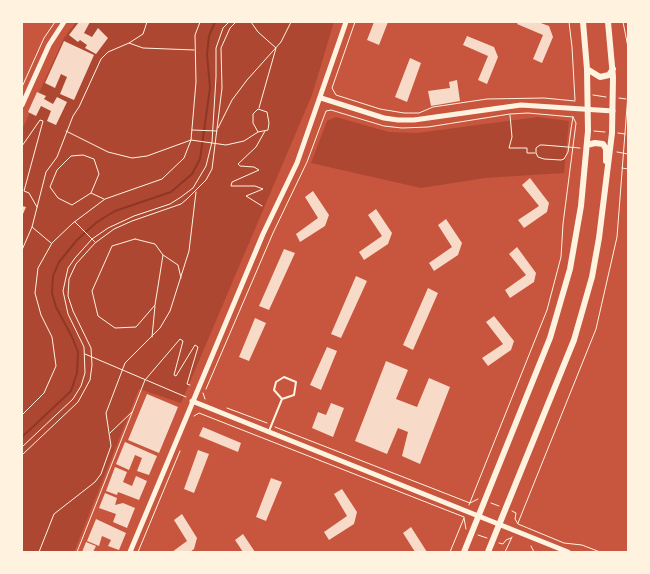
<!DOCTYPE html>
<html>
<head>
<meta charset="utf-8">
<style>
	body { margin:0 }
	#map { position:relative; width:650px; height:574px; overflow:hidden; background:#c8553d; font-family:"Work Sans",sans-serif }
	canvas { display:block }
	.frame { position:absolute; inset:0; border:23px solid #fff3e0; pointer-events:none }
</style>
</head>
<body>
<div id="map">
<canvas width="650" height="574"></canvas>
<div class="frame"></div>
</div>
<script>
const g = document.querySelector('canvas').getContext('2d');
g.lineJoin = 'round';
function fill(path, color) {
  g.fillStyle = color;
  g.fill(path, 'evenodd');
}
function shape(rows) {
  const path = new Path2D();
  for (const r of rows) {
    path.moveTo(r[0], r[1]);
    for (let i = 2; i < r.length; i += 2) path.lineTo(r[i], r[i + 1]);
  }
  return path;
}
function strokePath(path, color, width, dash) {
  g.strokeStyle = color;
  g.lineWidth = width;
  g.lineCap = dash ? 'butt' : 'round';
  g.setLineDash(dash || []);
  g.stroke(path);
}
const green = shape([
	[76,22,334,22,312,95,181,403,139,389,74,552,22,552,22,130,64,38],
	[336,117,389,132,417,133,538,117,569,121,564,173,485,178,421,188,311,163,327,121]
]);
const stream = shape([
	[22,437,71,391,77,373,78,352,72,337,56,307,52,293,53,276,59,262,77,240,97,222,115,211,171,192,192,174,200,159,210,88,207,54,209,36,215,22]
]);
const building = shape([
	[79,22,90,22,84,33,92,37,98,28,108,38,96,54,85,48,87,45,80,40,78,42,69,35],
	[374,22,388,22,379,45,367,40],
	[518,22,538,22,549,26,553,37,542,63,533,59,543,35,517,24],
	[467,36,494,47,498,57,487,84,478,80,488,56,463,45],
	[64,41,94,55,74,100,60,94,67,77,61,74,55,88,45,83],
	[410,58,421,63,407,102,395,97],
	[457,80,460,101,431,106,428,91,450,88,449,82],
	[37,92,46,96,44,99,53,104,57,97,67,102,56,125,47,121,51,111,41,106,36,116,28,112],
	[530,178,549,203,547,212,524,228,518,220,539,206,522,185],
	[313,191,329,215,325,226,300,242,296,234,318,218,305,197],
	[22,206,26,207,23,214,22,214],
	[376,209,392,233,388,244,364,260,359,252,382,236,368,215],
	[446,219,462,243,458,255,434,271,429,263,452,247,438,225],
	[517,247,536,273,534,282,510,298,505,290,526,275,509,254],
	[284,249,295,253,269,310,259,306],
	[356,276,367,281,341,338,331,334],
	[428,288,438,293,413,350,403,345],
	[494,316,514,341,511,350,488,366,482,358,503,344,486,322],
	[255,318,266,323,249,361,239,357],
	[327,347,337,351,321,390,310,385],
	[386,361,408,370,396,399,417,407,429,378,450,387,420,464,402,456,408,432,398,428,387,454,355,441],
	[147,394,178,407,159,453,128,440],
	[331,403,344,408,333,437,312,428,318,412,326,415],
	[203,427,241,443,238,452,199,436],
	[125,442,157,456,149,475,137,471,142,458,135,455,129,470,116,464],
	[198,450,209,454,194,493,184,489],
	[115,467,127,472,123,482,132,486,136,476,147,481,139,500,118,492,117,495,106,491],
	[271,478,282,482,266,521,256,517],
	[342,489,357,512,354,524,329,540,324,532,347,516,334,494],
	[105,493,117,498,115,505,123,503,135,508,127,528,113,522,116,514,99,508],
	[182,514,197,538,194,549,190,552,172,552,187,541,174,520],
	[96,519,126,533,119,550,108,546,111,540,102,536,99,546,87,541],
	[411,527,427,552,415,552,403,533],
	[243,534,255,552,243,552,235,540],
	[86,542,96,546,93,552,82,552]
]);
const path = shape([
	[147,22,143,34,129,43,143,48,194,50],
	[251,22,258,32,276,48,259,108],
	[355,22,332,88,336,95,380,109,404,113,419,113,433,107,487,99,544,98,575,101],
	[569,22,572,47,575,100],
	[623,22,628,47],
	[22,87,44,38,55,22],
	[593,95,606,97],
	[619,98,626,99],
	[510,115,512,137,509,148,527,148,527,153,535,153],
	[573,117,571,129,568,152,564,159,561,160,544,159,538,157,536,153,536,148,540,145,543,145,580,148],
	[218,128,232,100,247,80,281,42,291,22],
	[192,130,217,131],
	[66,131,108,152,132,158,147,156,191,140,226,145,244,141,258,132,253,123,253,114,258,109,267,112,269,123,268,130,258,132],
	[594,131,605,132],
	[618,133,625,134],
	[22,146,40,120,43,121,24,191,29,193,37,207],
	[617,152,628,154],
	[622,168,628,169],
	[91,193,99,174,94,159,83,155,71,156,57,170,50,187,58,198,72,205,91,193,104,199],
	[262,206,246,196,263,189,255,186,231,186,232,182,259,170,254,167,240,166,238,164,256,147,265,131],
	[75,222,95,242],
	[135,239,155,244,163,255,155,305,136,327,115,328,98,316,92,291,112,246,135,239],
	[51,243,32,227,46,172,57,157,73,116,79,107,101,59,108,52,129,43],
	[22,250,32,227],
	[163,255,178,265,181,278],
	[152,337,155,306],
	[85,354,186,397],
	[206,389,273,233,307,162,326,111,331,110,384,126,402,128,428,127,510,114,528,113,573,117],
	[203,393,205,399],
	[227,408,267,423],
	[22,415,44,393,56,366,52,337,41,315,35,293,38,268,52,243,73,223,105,199,162,179,184,158,191,140,196,82,195,35,200,22],
	[194,416,199,413,464,517],
	[275,427,470,503,478,499],
	[110,433,132,412],
	[22,447,73,399,81,386,85,373,84,347,68,314,63,291,68,268,75,258,92,239,108,228,134,216,170,204,181,197,193,188,206,166,212,142,216,77,216,48,223,28,229,22],
	[22,455,78,402,90,380,92,365,91,348,73,311,68,296,69,279,76,264,95,243,114,229,132,221,181,204,187,199,206,180,212,169,222,88,221,48,230,28,236,22],
	[491,503,499,506],
	[469,505,547,310,561,257,563,224,576,123,573,117],
	[512,511,516,513,515,519,518,524,564,543,582,545,600,552],
	[464,518,466,529],
	[518,523,596,329,617,237,628,94],
	[478,535,487,538],
	[499,543,503,544,506,540,511,538],
	[531,546,534,552],
	[39,552,54,514,95,482,101,474,111,446,106,413,125,363,160,328,170,311,189,251,196,192],
	[77,552,145,380,180,339,183,341,174,375,176,376,195,345,198,347,187,384,190,385],
	[138,552,180,451],
	[450,552,464,518],
	[505,552,512,537]
]);
const service = shape([
	[269,431,282,399,274,390,276,382,284,377,296,382,294,395,282,399]
]);
const tertiary = shape([
	[321,98,384,118,398,120,414,120,521,105,613,111],
	[22,105,49,45,64,22],
	[192,401,568,552],
	[130,552,263,234,297,163,346,22]
]);
const secondary = shape([
	[587,69,600,77,609,75,613,69],
	[587,145,595,143,603,144,606,149,606,161],
	[464,552,550,338,570,269,581,206,588,131,587,69,583,22],
	[488,552,574,340,592,277,599,238,612,133,613,77,608,22]
]);
fill(green, '#ae4732');
strokePath(stream, '#8f3625', 2);
fill(building, '#f7dbc8');
strokePath(path, '#fff3e0', 1);
strokePath(service, '#fff3e0', 2);
strokePath(tertiary, '#fff3e0', 5);
strokePath(secondary, '#fff3e0', 6);
</script>
</body>
</html>
